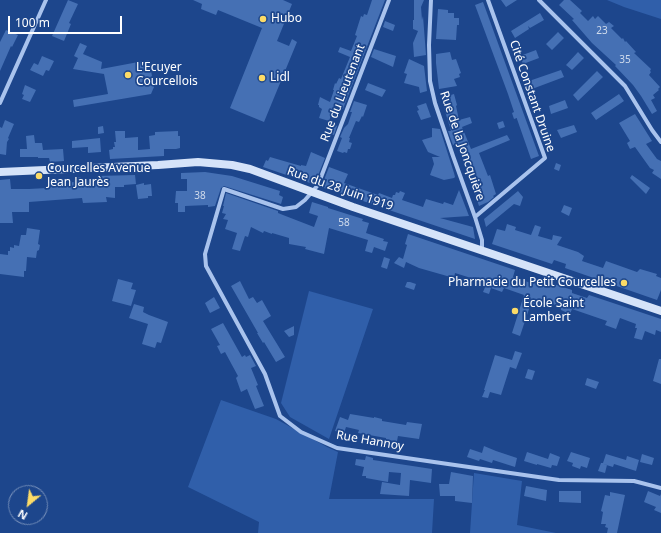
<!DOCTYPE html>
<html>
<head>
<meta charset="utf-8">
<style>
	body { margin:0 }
	#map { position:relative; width:661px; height:533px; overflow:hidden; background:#1d468c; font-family:"Noto Sans",sans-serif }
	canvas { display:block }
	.north { position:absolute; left:8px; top:485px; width:40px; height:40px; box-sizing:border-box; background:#1d468c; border:1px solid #7790ba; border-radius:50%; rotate:209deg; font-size:11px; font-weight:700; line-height:16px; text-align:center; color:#fff }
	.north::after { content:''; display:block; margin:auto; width:14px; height:18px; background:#fcdb67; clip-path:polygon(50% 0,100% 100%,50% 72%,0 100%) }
	.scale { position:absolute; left:8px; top:16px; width:114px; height:18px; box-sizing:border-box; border:2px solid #fff; border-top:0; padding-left:5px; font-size:12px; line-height:14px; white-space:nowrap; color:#fff; -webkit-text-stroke:3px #1d468c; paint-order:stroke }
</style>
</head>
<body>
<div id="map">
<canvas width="661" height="533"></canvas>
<div class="north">N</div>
<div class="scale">100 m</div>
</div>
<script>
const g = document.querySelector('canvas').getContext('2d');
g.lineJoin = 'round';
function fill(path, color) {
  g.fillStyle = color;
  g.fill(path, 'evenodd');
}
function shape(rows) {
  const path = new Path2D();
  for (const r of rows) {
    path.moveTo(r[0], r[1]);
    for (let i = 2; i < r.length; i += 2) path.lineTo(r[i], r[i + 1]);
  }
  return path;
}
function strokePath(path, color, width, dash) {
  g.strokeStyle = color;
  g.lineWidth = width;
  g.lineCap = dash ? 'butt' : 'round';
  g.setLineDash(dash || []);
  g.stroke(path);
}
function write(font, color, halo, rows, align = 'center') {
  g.font = font + ' "Noto Sans",sans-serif';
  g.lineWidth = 3.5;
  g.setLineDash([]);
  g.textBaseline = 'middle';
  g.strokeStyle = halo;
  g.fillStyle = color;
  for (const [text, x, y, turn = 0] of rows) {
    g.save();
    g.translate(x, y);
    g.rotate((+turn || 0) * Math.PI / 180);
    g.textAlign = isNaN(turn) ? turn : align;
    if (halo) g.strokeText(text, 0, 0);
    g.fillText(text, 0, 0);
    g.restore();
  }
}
const green = shape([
	[607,0,661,0,661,19,624,7],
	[309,291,373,309,329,439,290,417,281,403],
	[221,400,276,419,327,447,338,452,329,499,434,499,432,533,258,533,259,522,188,487],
	[474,473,522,481,517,525,556,533,470,533]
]);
const building = shape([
	[68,0,78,4,69,23,71,24,64,41,52,36],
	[193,0,283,0,292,4,277,41,289,46,292,39,297,42,264,122,230,108,262,28,218,10,216,15,201,9,202,4],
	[372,0,385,0,343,109,334,106,329,121,319,118,322,109,319,107,319,105,318,105,320,97,330,102,334,90,333,90,335,83,336,84,339,78,341,79,350,57,338,52,340,47,351,51,357,36,355,35,361,16,363,17,364,14,367,15],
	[414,0,424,0,421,7,422,20,423,16,426,55,414,57,413,43,418,31,413,29,413,20,414,20],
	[501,0,517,0,506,7],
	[564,0,570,0,582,11,580,13,588,21,593,16,595,19,598,16,606,24,609,22,614,26,611,28,622,39,623,38,625,42,626,41,636,52,634,53,651,69,650,71,651,72,649,75,660,87,658,89,659,90,653,95,655,98,651,100,657,111,652,114,641,96,633,85,615,66,616,65,592,43,572,20,574,19,559,5],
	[483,2,539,156,531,159,517,119,517,118,514,119,512,113,514,112,508,94,475,5],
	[438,9,448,10,448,13,454,13,454,18,459,18,459,25,457,25,456,40,436,39],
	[540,13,544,20,530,28,528,26,529,29,515,38,511,31],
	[385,21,395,25,393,31,383,27],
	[6,30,18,35,12,47,11,46,0,71,0,42],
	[558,32,564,38,552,50,546,44],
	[80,43,87,46,83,54,102,62,101,69,149,60,154,87,151,94,74,107,73,100,108,94,104,74,73,69,78,58,74,56],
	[374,49,396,56,393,67,371,57],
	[536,50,539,58,523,64,520,56],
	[450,52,452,60,456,59,461,73,459,74,460,77,454,79,457,86,439,89,436,63,436,54],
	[578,52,584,58,572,70,566,65],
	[42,56,54,61,49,71,46,70,43,76,30,70,34,63,38,65],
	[409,59,424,66,427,91,420,93,419,87,404,83,407,74,404,73],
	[561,70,564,77,532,89,529,81],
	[597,71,603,77,578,101,573,95],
	[368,83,386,90,382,97,365,90],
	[25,85,36,90,30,102,22,99,24,95,22,94],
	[454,94,457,105,456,106,459,120,470,117,472,123,462,127,471,149,507,135,510,140,479,153,488,176,490,175,496,194,493,196,494,197,488,202,479,206,475,194,480,192,477,180,468,157,463,160,457,143,453,145,448,131,451,131,441,98],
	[619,94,624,101,596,120,591,113],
	[565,100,568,108,551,114,549,106],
	[354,101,367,105,363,117,362,116,359,122,356,121,349,138,350,138,349,142,352,143,350,149,348,149,347,153,344,152,343,153,337,151,342,138,340,137,344,128,348,124,352,112,350,112],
	[426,103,431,117,421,120,417,111,419,110,417,106],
	[635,114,652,141,646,144,657,159,661,161,661,179,652,173,654,170,650,168,635,147,630,149,627,143,630,141,619,123],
	[5,120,14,124,8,138,9,139,7,142,6,155,0,154,0,127,2,128],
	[503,121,505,127,499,129,497,123],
	[332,123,337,126,334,135,328,133],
	[574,125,577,132,561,138,557,130],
	[103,126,104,133,98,134,98,127],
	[432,128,440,129,454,173,455,177,454,178,444,180,430,175,434,164,432,157,440,157,428,152,422,140,432,137],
	[115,131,125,131,125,138,138,137,138,150,150,149,149,136,155,135,155,132,178,131,178,136,180,136,180,148,176,149,164,149,164,156,110,159,109,150,113,149,113,147,115,147,114,142,116,142],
	[34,135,35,143,42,143,43,150,63,149,64,161,50,162,49,158,38,158,38,157,20,157,20,149,27,149,26,136],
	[100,138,101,152,88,153,88,147,72,148,72,141],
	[311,152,325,158,315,183,313,184,263,167,266,160,268,161,270,157,301,166,301,165,306,166],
	[556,163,561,165,559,171,554,169],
	[329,167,348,174,344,183,378,195,379,193,392,198,393,195,395,195,396,192,399,193,400,191,405,193,402,200,423,207,426,199,443,204,444,202,453,205,459,190,469,216,440,218,473,227,475,239,386,209,387,207,376,203,375,205,324,188,327,179,324,180],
	[205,172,232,176,280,191,279,195,283,197,281,204,224,186,221,188,215,206,208,207,208,205,185,206,185,212,178,212,178,203,175,203,176,191,187,191,187,179,181,179,181,173],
	[135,175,136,184,124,185,124,187,115,187,115,198,106,197,107,202,83,203,82,198,29,202,29,212,12,212,13,223,0,223,0,180,10,179,11,189,29,189,47,188,47,185,74,182,74,178,81,177,81,183,97,182,97,176],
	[632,175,650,188,646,194,630,178],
	[144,183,144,185,151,184,152,196,148,196,148,198,138,199,136,185],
	[518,191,523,197,520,206,514,204,486,227,484,219],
	[226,193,278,211,278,213,283,215,314,227,318,216,309,213,312,202,328,207,328,208,363,219,362,221,369,223,366,233,384,239,383,241,388,242,385,251,374,247,372,253,365,251,368,240,329,228,324,254,305,249,306,247,289,244,289,238,272,233,272,234,264,231,263,233,251,227,248,237,245,236,240,251,232,249,237,233,225,229,228,220,223,219,226,214,222,213,224,206,223,206],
	[564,205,572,208,569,216,561,212],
	[507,224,516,227,515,230,531,235,535,225,541,227,538,236,552,240,553,235,562,237,557,245,578,252,584,256,582,261,603,268,606,261,637,272,640,269,657,274,656,276,661,278,661,290,657,300,565,268,566,264,554,260,552,264,492,244,497,229,505,231],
	[27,228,40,230,38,244,40,245,39,250,37,251,36,258,27,257,26,271,24,271,24,277,0,274,0,254,8,255,8,251,10,251,10,247,14,248,14,245,19,246,21,235,26,235],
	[408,234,515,270,513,277,531,283,533,277,572,290,572,293,587,298,589,295,661,319,661,332,656,330,655,335,645,331,642,340,634,338,637,328,635,328,636,324,620,318,616,329,605,325,607,321,572,309,570,314,561,310,561,307,550,303,548,307,531,303,520,336,512,333,524,295,504,288,502,292,491,288,489,294,483,292,486,285,479,282,480,281,471,278,455,273,454,278,419,268,406,262,404,268,394,263,399,257,403,259,407,245,405,244],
	[384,257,390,259,387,269,381,267],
	[118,279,133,283,131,289,136,290,131,306,112,301],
	[240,281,249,299,253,297,257,303,262,300,271,316,263,321,285,357,276,362,264,342,263,343,257,333,258,333,231,286],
	[407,282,410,282,416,284,414,290,405,287],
	[214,297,220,308,210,313,205,303],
	[134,304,144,307,143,312,149,315,168,322,161,343,157,342,155,348,142,344,148,324,129,318],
	[223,323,242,357,245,355,246,357,250,355,256,366,251,368,258,385,256,386,264,406,255,409,247,389,241,392,236,378,238,376,232,365,225,352,221,354,217,346,220,345,211,329],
	[294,326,294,335,289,337,284,331],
	[515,351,522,353,516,369,510,367,501,395,490,392,488,398,482,397,485,390,484,390,495,355,512,360],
	[659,359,661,359,661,384,653,381],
	[528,369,535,371,532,380,525,378],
	[587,378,599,382,596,389,585,385],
	[350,414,374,418,374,417,382,419,382,421,406,425,407,422,422,424,419,439,398,436,397,441,386,440,386,438,358,433,359,430,346,427,344,433,335,431,340,417,348,420],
	[484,446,496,451,517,458,515,467,493,460,492,463,480,459,479,461,467,457,470,449,482,453],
	[527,452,548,459,550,453,560,457,557,466,552,465,551,468,537,464,537,465,524,461],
	[571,452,590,458,587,468,581,466,580,469,572,466,573,463,567,461],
	[606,454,626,460,627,456,639,460,636,471,614,464,613,467,603,464,607,465,605,473,598,471,601,463,603,463],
	[642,454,654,458,652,465,640,462],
	[366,456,373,458,373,460,432,469,431,483,410,480,409,496,380,494,382,482,400,485,401,473,389,472,388,482,366,478,366,476,362,476,364,467,355,465,356,459,365,460],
	[451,472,473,476,472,503,455,501,455,496,440,496,439,484,449,484],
	[526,486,547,490,546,501,524,496],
	[559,491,581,491,581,503,559,502],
	[648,491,660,496,661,494,661,513,654,510,656,507,644,502],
	[610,492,625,495,617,533,607,533,608,528,605,527,606,524,601,524,603,512,601,511,605,495,610,496]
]);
const minor = shape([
	[389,0,318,185,305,200,296,207,283,209,224,189,205,254,206,266,265,374,280,416,301,432,337,448,559,480,634,481,661,488],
	[431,0,429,45,430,81,435,103,453,156,475,217,482,240,482,250],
	[539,0,625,86,652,130,661,142],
	[0,103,46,0],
	[475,217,545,158,488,0]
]);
const secondary = shape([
	[0,172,158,165,198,162,232,165,250,169,353,207,661,311]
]);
const markers = [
	[263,19,4,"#fcdb67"],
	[128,75,4,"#fcdb67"],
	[262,78,4,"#fcdb67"],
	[39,176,4,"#fcdb67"],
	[624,283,4,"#fcdb67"],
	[515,311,4,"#fcdb67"]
];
const numberNames = [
	["23",602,31],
	["35",625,60],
	["38",200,196],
	["58",344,223]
];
const poiNames = [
	["Hubo",271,19],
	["L'Ecuyer",136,68],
	["Courcellois",136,82],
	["Lidl",270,78],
	["Courcelles Avenue",47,169],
	["Jean Jaurès",47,183],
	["Pharmacie du Petit Courcelles",616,283,"right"],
	["École Saint",523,304],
	["Lambert",523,318]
];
const streetNames = [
	["Rue du Lieutenant",343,93,-69],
	["Cité Constant Druine",532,96,71],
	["Rue de la Joncquière",462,146,71],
	["Rue du 28 Juin 1919",340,189,19],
	["Rue Hannoy",370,441,10]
];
fill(green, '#305faa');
fill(building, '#4570b4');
strokePath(minor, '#a9c3ed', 4);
strokePath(secondary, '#d5e3f9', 8);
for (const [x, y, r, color] of markers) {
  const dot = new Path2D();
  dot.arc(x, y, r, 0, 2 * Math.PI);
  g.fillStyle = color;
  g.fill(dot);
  strokePath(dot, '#1d468c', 1.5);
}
write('10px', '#d0dbec', null, numberNames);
write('12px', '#fff', '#1d468c', poiNames, 'left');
write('12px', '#fff', '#1d468c', streetNames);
</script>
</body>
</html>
